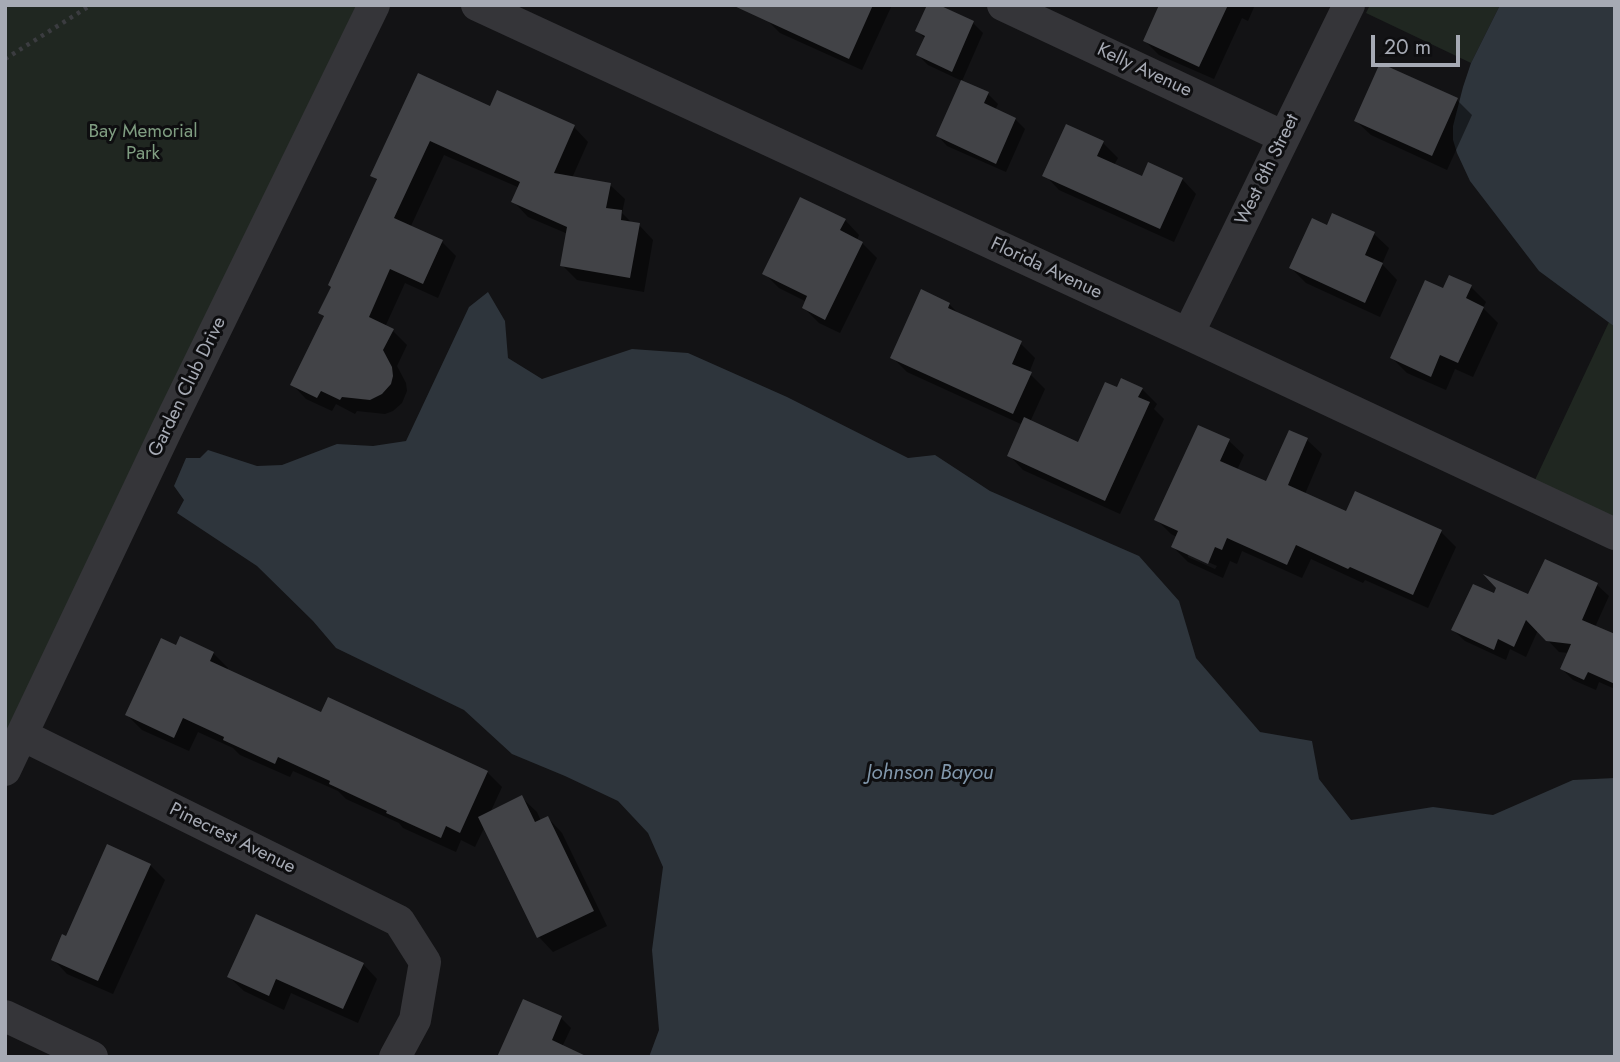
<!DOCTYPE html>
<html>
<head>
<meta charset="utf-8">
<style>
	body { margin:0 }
	#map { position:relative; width:1620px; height:1062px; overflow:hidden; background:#131315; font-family:Jost,sans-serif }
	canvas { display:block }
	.frame { position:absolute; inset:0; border:7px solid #a6aab4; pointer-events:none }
	.scale { position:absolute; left:1371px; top:35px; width:89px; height:32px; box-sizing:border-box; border:4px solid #a6aab4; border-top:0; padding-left:9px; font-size:21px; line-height:24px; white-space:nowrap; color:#a6aab4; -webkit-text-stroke:5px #0e0e10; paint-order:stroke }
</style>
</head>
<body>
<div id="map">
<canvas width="1620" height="1062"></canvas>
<div class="frame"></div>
<div class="scale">20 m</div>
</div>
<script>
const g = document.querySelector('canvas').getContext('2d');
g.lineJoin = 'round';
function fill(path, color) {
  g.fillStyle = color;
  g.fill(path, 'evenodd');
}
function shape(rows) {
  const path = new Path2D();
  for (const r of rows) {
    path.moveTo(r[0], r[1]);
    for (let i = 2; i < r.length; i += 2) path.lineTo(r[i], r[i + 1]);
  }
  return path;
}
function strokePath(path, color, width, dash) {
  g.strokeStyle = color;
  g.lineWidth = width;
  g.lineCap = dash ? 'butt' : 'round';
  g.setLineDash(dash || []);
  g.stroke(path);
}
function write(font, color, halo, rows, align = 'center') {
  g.font = font + ' Jost,sans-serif';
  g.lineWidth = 6;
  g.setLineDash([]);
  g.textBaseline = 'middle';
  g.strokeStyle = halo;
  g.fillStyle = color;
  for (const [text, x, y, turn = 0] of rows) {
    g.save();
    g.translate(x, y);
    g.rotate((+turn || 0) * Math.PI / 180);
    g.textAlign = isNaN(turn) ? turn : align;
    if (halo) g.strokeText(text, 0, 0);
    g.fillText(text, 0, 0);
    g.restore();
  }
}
const green = shape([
	[5,5,360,5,5,751],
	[1370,5,1500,5,1471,63,1366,13],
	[1609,322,1615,327,1615,518,1535,480]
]);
const water = shape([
	[1500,5,1615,5,1615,327,1539,271,1470,181,1457,153,1453,140,1453,126,1463,87,1471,63],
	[488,292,505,321,508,358,542,379,632,349,688,353,787,397,908,458,935,455,990,491,1139,556,1179,601,1196,658,1260,732,1312,741,1319,779,1351,820,1433,807,1493,815,1573,780,1615,778,1615,1057,649,1057,659,1030,652,950,663,867,648,833,618,801,565,776,512,754,464,710,336,648,313,621,257,566,177,513,184,500,174,486,186,458,200,458,208,450,257,466,282,465,337,444,373,446,406,441,469,307]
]);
const shadow = shape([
	[773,5,892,5,862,70,780,33,767,20],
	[935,5,973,23,983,33,962,81,928,65,918,55,926,39,917,31],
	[1161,5,1255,5,1248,21,1242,18,1214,79,1159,55,1145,41],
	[419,75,491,109,574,127,588,142,572,178,610,185,625,199,622,213,633,224,639,225,653,240,644,292,577,280,562,265,568,234,528,217,514,202,520,188,444,155,410,228,442,242,456,256,438,298,405,283,385,327,393,331,407,345,397,366,406,383,407,391,402,403,393,411,385,414,357,411,355,414,336,404,332,411,306,399,292,384,325,318,320,313,378,181,372,176],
	[988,94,998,104,995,110,1015,119,1025,129,1006,172,947,146,938,136],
	[1457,100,1472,115,1447,170,1371,135,1356,121],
	[1103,143,1118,158,1114,165,1143,178,1182,179,1196,194,1174,242,1059,190,1045,175],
	[1333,215,1374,234,1389,248,1382,264,1397,280,1380,317,1306,283,1291,268,1328,227],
	[845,220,859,235,857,240,862,243,877,258,840,333,819,323,804,308,807,302,779,288,764,273],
	[1471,287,1486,302,1483,308,1498,323,1473,377,1455,369,1446,390,1407,373,1392,358,1443,290],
	[949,304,961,316,1020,343,1035,358,1029,373,1045,389,1030,422,1079,444,1142,389,1157,404,1154,409,1164,419,1120,514,1023,470,1009,455,1023,425,907,372,892,357],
	[1307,440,1322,454,1305,494,1347,513,1441,532,1456,547,1428,608,1365,580,1363,583,1311,559,1302,578,1242,551,1237,564,1230,561,1223,578,1188,562,1173,547,1177,537,1171,534,1156,519,1229,441,1244,455,1237,470,1266,484],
	[1188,553,1217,566,1215,569,1188,557],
	[1545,562,1597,585,1609,596,1595,627,1615,636,1615,689,1599,682,1596,690,1573,680,1562,669,1569,653,1559,652,1538,630,1526,657,1510,649,1506,660,1465,641,1453,630,1495,595,1529,596],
	[177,648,213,653,228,668,227,670,322,714,487,772,502,787,490,813,522,798,537,812,541,821,548,818,562,833,607,926,553,952,539,937,485,826,475,847,461,840,456,852,403,828,399,823,346,799,338,791,293,771,290,777,240,755,233,748,198,732,189,751,142,730,127,715],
	[150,865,165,880,113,994,67,974,53,959,66,938],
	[363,964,377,979,358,1023,291,993,284,1010,244,991,229,977],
	[561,1018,571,1028,562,1047,499,1057]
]);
const building = shape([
	[732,5,873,5,849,59],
	[927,5,939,5,974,21,952,72,916,55,925,36,915,31],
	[1159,5,1228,5,1199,67,1143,41],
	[1380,63,1458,98,1432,156,1354,121],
	[418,73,490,106,497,90,575,125,554,173,611,183,606,208,622,210,621,220,640,223,630,278,560,266,567,227,511,202,520,182,430,141,394,218,443,240,423,284,390,269,369,317,394,329,383,350,392,367,393,376,391,384,382,394,370,400,342,397,340,400,321,391,317,398,290,385,324,316,318,313,331,287,328,285,377,179,370,176],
	[961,80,989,92,984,103,1016,118,996,164,936,136],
	[1066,124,1104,141,1097,156,1142,176,1148,162,1183,178,1160,229,1042,176],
	[800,197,846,219,840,230,863,242,825,320,802,308,807,296,762,274],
	[1332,213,1375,232,1365,255,1383,263,1365,303,1289,268,1312,218,1327,225],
	[1449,275,1472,285,1466,298,1484,307,1458,363,1440,355,1431,377,1390,358,1425,280,1443,288],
	[921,289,950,303,948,308,1022,341,1012,364,1032,372,1013,414,890,358],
	[1121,378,1143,388,1138,397,1150,402,1105,501,1007,456,1024,417,1078,442,1105,382,1117,387],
	[1198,425,1230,439,1220,461,1266,481,1289,430,1308,438,1288,485,1346,511,1355,491,1442,530,1413,595,1350,567,1348,569,1296,545,1287,565,1227,538,1222,550,1215,547,1208,564,1171,547,1178,531,1154,520],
	[1545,559,1598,583,1582,620,1615,634,1615,684,1588,672,1584,680,1560,669,1571,644,1546,641,1526,620,1514,647,1498,639,1494,650,1451,630,1473,584,1494,593,1496,588,1483,574,1528,594],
	[180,636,214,652,210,661,321,712,328,697,488,771,460,833,446,826,441,838,386,813,387,811,329,784,330,781,278,757,275,764,223,740,224,737,183,718,174,738,125,715,161,638,176,645],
	[522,795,535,822,548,816,594,911,537,938,478,817],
	[107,844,151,864,98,981,51,960,62,934,66,936],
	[256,914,364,963,343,1009,276,979,269,996,227,977],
	[523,999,562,1016,552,1040,588,1057,497,1057]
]);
const path = shape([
	[5,59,91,5]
]);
const street = shape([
	[477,5,1188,334,1615,534],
	[1003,5,1284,137],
	[1188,334,1349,5],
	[22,735,399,921,425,962,415,1020,395,1057],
	[5,770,166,431,374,5],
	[5,1016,92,1057]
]);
const streetNames = [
	["Kelly Avenue",1144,71,25],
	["West 8th Street",1268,170,-64],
	["Florida Avenue",1046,269,25],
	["Garden Club Drive",188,387,-64],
	["Pinecrest Avenue",232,839,26]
];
const parkNames = [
	["Bay Memorial",143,132],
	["Park",143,154]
];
const waterNames = [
	["Johnson Bayou",930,774]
];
fill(green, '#202721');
fill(water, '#2e353c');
fill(shadow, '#0007');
fill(building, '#424347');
strokePath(path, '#3b3c40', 4.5, [3.5, 5]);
strokePath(street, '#353539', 32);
write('19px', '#a6aab4', '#0e0e10', streetNames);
write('19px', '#7f9d81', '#0e0e10', parkNames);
write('italic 21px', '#8197ab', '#0e0e10', waterNames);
</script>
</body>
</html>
